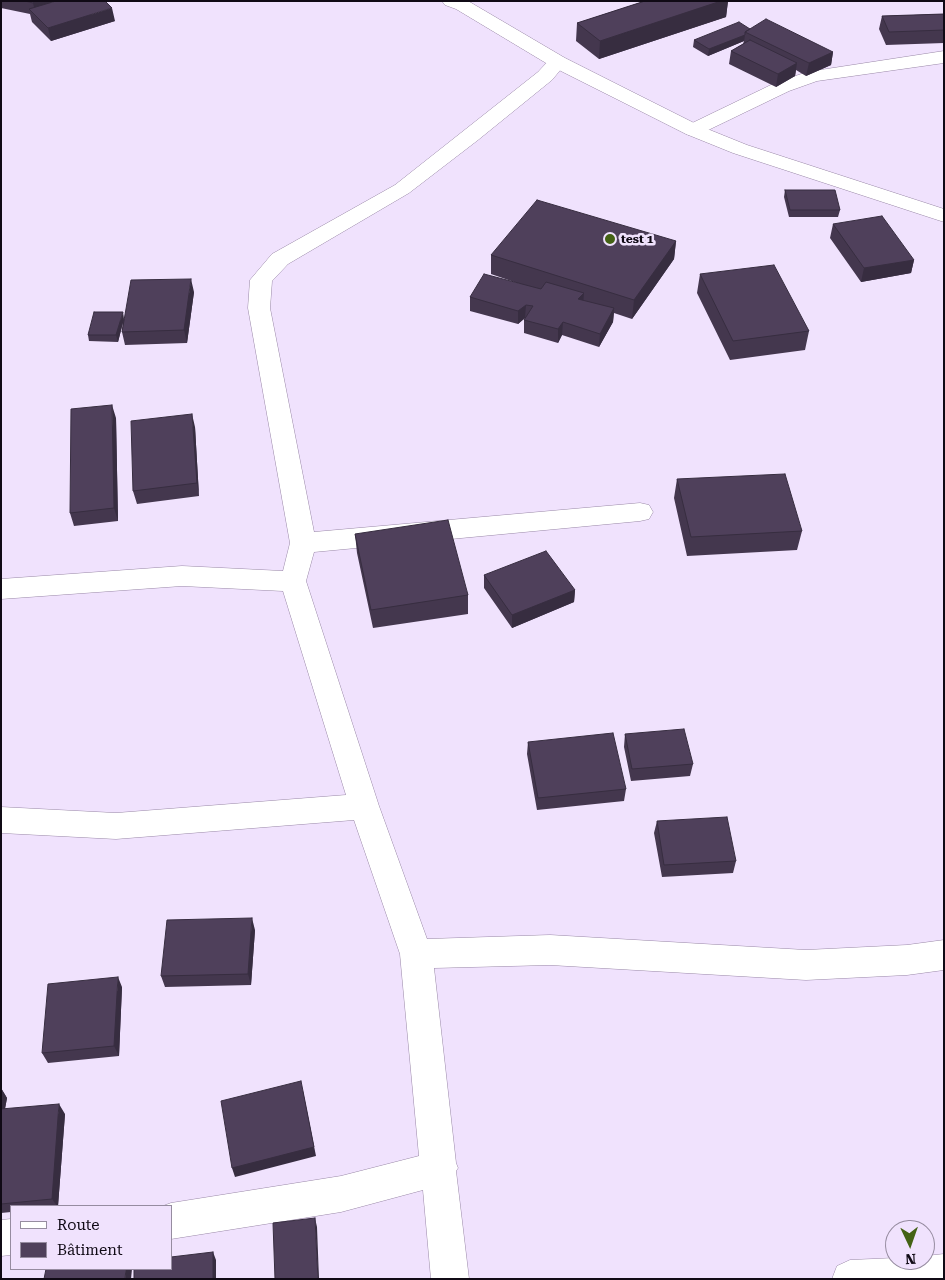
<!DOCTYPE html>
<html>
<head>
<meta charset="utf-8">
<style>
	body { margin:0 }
	#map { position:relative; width:945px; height:1280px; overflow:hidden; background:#f0e2fd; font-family:"Roboto Serif",serif }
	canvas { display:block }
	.frame { position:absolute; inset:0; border:2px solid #100a15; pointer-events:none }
	.legend { position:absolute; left:10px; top:1205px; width:162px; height:65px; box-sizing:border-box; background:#f0e2fd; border:1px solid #968ca0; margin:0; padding:6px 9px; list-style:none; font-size:15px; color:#100a15 }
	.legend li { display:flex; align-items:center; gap:10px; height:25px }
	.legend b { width:25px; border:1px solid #968ca0 }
	.north { position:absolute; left:885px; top:1220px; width:50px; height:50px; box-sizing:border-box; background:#f0e2fd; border:1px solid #968ca0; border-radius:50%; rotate:177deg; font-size:14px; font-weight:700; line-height:20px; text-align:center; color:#100a15 }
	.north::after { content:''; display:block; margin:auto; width:18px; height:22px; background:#446215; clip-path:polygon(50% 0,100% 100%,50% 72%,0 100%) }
</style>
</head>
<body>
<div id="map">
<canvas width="945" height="1280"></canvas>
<div class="frame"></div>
<ul class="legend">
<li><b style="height:6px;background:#fff"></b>Route</li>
<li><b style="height:14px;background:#4f405b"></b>Bâtiment</li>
</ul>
<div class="north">N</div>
</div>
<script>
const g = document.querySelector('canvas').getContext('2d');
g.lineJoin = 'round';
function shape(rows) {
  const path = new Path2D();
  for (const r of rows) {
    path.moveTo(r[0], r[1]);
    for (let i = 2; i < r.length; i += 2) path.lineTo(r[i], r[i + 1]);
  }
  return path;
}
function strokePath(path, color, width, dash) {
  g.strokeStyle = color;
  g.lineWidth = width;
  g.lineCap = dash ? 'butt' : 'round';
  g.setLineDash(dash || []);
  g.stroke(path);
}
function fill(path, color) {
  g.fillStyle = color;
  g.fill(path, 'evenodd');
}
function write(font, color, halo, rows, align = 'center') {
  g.font = font + ' "Roboto Serif",serif';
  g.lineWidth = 5;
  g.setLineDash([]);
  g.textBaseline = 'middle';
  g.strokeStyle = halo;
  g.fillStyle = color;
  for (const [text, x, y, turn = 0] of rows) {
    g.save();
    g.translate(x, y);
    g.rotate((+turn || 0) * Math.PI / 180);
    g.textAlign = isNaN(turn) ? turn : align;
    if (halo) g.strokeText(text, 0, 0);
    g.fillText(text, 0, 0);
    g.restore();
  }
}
const minor = shape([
	[944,51,944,63,817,81,789,91,700,134,693,136,686,134,683,130,686,126,775,83,807,72,944,51],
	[558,56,565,58,567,62,552,80,478,140,409,193,288,264,272,281,270,308,314,532,640,503,649,505,653,512,649,519,640,521,314,552,306,581,379,806,427,939,550,935,806,950,907,945,944,940,944,970,907,975,806,980,550,965,434,968,456,1163,458,1168,456,1171,469,1279,431,1279,423,1190,341,1212,171,1239,171,1206,163,1206,171,1203,341,1176,419,1156,400,954,354,820,116,839,1,833,1,807,116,813,346,795,283,591,182,586,1,599,1,579,182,566,283,571,290,543,248,308,250,280,272,254,395,185,538,72,551,58,558,56],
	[11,1219,11,1255,1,1256,1,1220,11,1219],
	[944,1254,944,1279,832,1279,837,1266,850,1260,895,1258,895,1260,925,1260,925,1256,944,1254]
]);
const tertiary = shape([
	[442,1,468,1,565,58,700,126,747,145,944,209,944,222,733,153,686,134,551,66,456,9,445,5,442,1]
]);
const wall = shape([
	[1,1,53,1,51,3,115,21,51,41,32,22,30,14,1,8],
	[645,1,728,1,726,17,599,59,576,41,577,23],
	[944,14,944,43,886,45,879,29,882,16],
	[750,29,833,52,831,65,806,76,796,70,795,76,776,87,729,64,731,51,743,44,744,41,708,56,693,47,694,40],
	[785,190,840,210,838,217,789,217,784,197],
	[833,224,914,260,911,273,861,282,830,238],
	[676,241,674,259,632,319,614,313,613,322,599,347,562,335,558,343,524,333,524,320,525,318,518,324,470,311,470,297,520,284,491,274,491,255],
	[700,274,809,331,805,350,730,360,697,293],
	[194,292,187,343,125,345,122,332,123,322,118,342,89,341,88,335,124,319],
	[116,418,118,521,74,526,70,513],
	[195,427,199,496,137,504,133,491],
	[677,479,802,531,797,550,687,556,674,498],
	[355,534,468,595,468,614,373,628,357,553],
	[484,575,575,590,574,602,512,628,484,588],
	[625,734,693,764,690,776,631,781,624,747],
	[528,742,626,789,624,801,537,810,527,754],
	[657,821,736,861,733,873,662,877,654,833],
	[255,930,251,985,165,987,161,976],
	[122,987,119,1056,48,1063,42,1053],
	[1,1088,7,1098,5,1109,65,1114,58,1206,11,1206,11,1212,1,1213]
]);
const shadedWall = shape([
	[35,1,53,1,36,16,33,3],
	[721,1,728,1,726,17,599,59,600,41],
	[112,8,115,21,51,41,48,28],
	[745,35,744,41,708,56,709,49],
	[833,52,831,65,806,76,809,63],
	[797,63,795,76,776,87,778,74],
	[676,241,674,259,632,319,634,300],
	[914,260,911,273,861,282,864,268],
	[191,279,194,292,187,343,184,330],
	[584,293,583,306,578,299],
	[526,305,525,318,518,324,518,311],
	[614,308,613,322,599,347,600,334],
	[123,312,124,319,118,342,116,335],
	[563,322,562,335,558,343,558,329],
	[112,405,116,418,118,521,114,508],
	[192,414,195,427,199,496,197,483],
	[575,590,574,602,512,628,512,615],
	[252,918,255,930,251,985,248,974],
	[118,977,122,987,119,1056,114,1046],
	[1,1088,7,1098,1,1129],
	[303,1091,316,1156,235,1177,232,1168],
	[59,1104,65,1114,58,1206,57,1206,52,1199],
	[315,1218,317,1227,319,1279,318,1279],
	[213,1252,216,1260,216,1279,213,1279],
	[126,1269,132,1269,131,1279,125,1279]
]);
const building = shape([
	[25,1,35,1,33,3,25,1],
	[56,1,105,1,112,8,48,28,29,9,56,1],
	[645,1,721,1,600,41,577,23,645,1],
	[944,14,944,30,889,32,882,16,944,14],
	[766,19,833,52,809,63,745,32,766,19],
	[739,22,750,29,745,32,745,35,709,49,694,40,739,22],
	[750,40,797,63,778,74,731,51,750,40],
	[785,190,835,190,840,210,790,210,785,190],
	[537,200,676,241,634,300,491,255,537,200],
	[882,216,914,260,864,268,833,224,882,216],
	[774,265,809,331,733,341,700,274,774,265],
	[484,274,541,289,546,282,584,293,578,299,614,308,600,334,563,322,558,329,524,320,533,306,526,305,518,311,470,297,484,274],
	[191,279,184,330,122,332,131,280,191,279],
	[94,312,123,312,116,335,88,335,94,312],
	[112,405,114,508,70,513,71,409,112,405],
	[192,414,197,483,133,491,131,421,192,414],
	[785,474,802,531,691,537,677,479,785,474],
	[448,520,468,595,371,610,355,534,448,520],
	[546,551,575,590,512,615,484,575,546,551],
	[684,729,693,764,632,769,625,734,684,729],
	[613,733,626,789,538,798,528,742,613,733],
	[727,817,736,861,664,865,657,821,727,817],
	[252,918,248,974,161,976,167,920,252,918],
	[118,977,114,1046,42,1053,48,984,118,977],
	[301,1081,314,1147,232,1168,221,1101,301,1081],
	[59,1104,52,1199,1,1204,1,1109,59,1104],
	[315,1218,318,1279,275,1279,273,1223,315,1218],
	[213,1252,213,1279,134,1279,134,1269,171,1269,171,1257,213,1252],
	[46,1269,126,1269,125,1279,44,1279,46,1269]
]);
const markers = [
	[610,239,6,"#446215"]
];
const farPoinames = [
	["test 1",621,239]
];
strokePath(minor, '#9988a7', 1);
strokePath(tertiary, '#9988a7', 1);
fill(minor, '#fff');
fill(tertiary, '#fff');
fill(wall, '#44374e');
fill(shadedWall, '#372d40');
fill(building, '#4f405b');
strokePath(building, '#372d40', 1);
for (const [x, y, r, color] of markers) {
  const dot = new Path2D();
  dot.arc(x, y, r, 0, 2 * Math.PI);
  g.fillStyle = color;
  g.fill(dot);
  strokePath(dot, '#f0e2fd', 2);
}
write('bold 12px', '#100a15', '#f0e2fd', farPoinames, 'left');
</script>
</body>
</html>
